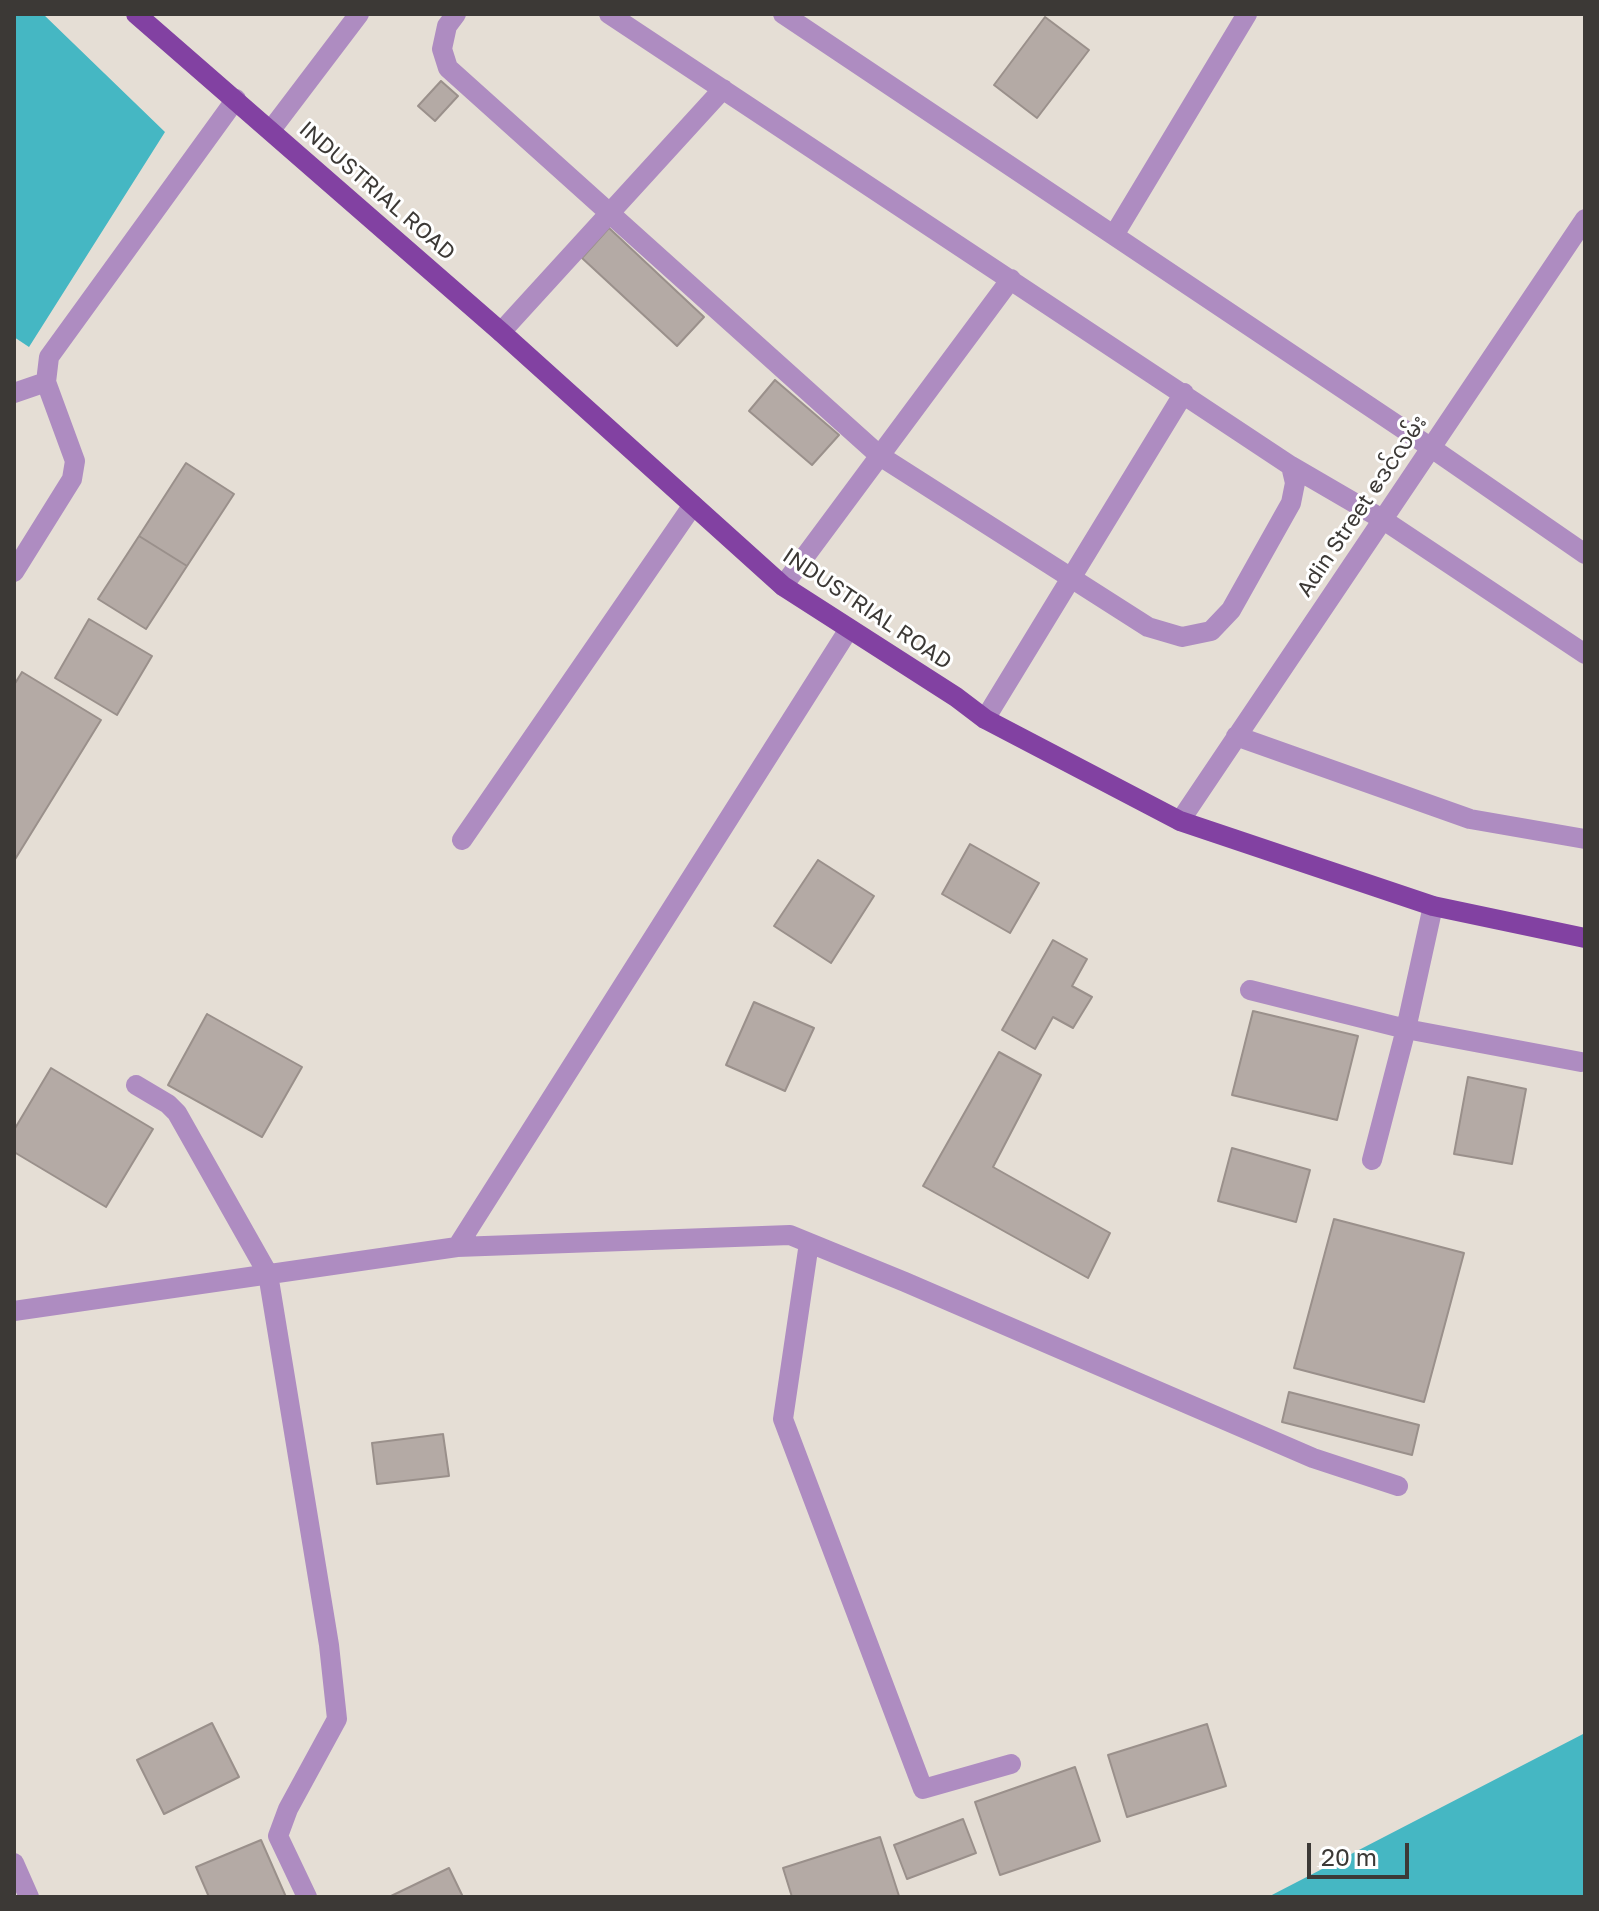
<!DOCTYPE html>
<html>
<head>
<meta charset="utf-8">
<style>
	body { margin:0 }
	#map { position:relative; width:1599px; height:1911px; overflow:hidden; background:#e5ded5; font-family:"Golos Text",sans-serif }
	canvas { display:block }
	.frame { position:absolute; inset:0; border:16px solid #3c3936; pointer-events:none }
	.scale { position:absolute; left:1307px; top:1843px; width:102px; height:36px; box-sizing:border-box; border:4px solid #3c3936; border-top:0; padding-left:10px; font-size:24px; line-height:28px; white-space:nowrap; color:#3c3936; -webkit-text-stroke:6px #fff; paint-order:stroke }
</style>
</head>
<body>
<div id="map">
<canvas width="1599" height="1911"></canvas>
<div class="frame"></div>
<div class="scale">20 m</div>
</div>
<script>
const g = document.querySelector('canvas').getContext('2d');
g.lineJoin = 'round';
function fill(path, color) {
  g.fillStyle = color;
  g.fill(path, 'evenodd');
}
function shape(rows) {
  const path = new Path2D();
  for (const r of rows) {
    path.moveTo(r[0], r[1]);
    for (let i = 2; i < r.length; i += 2) path.lineTo(r[i], r[i + 1]);
  }
  return path;
}
function strokePath(path, color, width, dash) {
  g.strokeStyle = color;
  g.lineWidth = width;
  g.lineCap = dash ? 'butt' : 'round';
  g.setLineDash(dash || []);
  g.stroke(path);
}
function write(font, color, halo, rows, align = 'center') {
  g.font = font + ' "Golos Text","Noto Sans Myanmar",sans-serif';
  g.lineWidth = 6;
  g.setLineDash([]);
  g.textBaseline = 'middle';
  g.strokeStyle = halo;
  g.fillStyle = color;
  for (const [text, x, y, turn = 0] of rows) {
    g.save();
    g.translate(x, y);
    g.rotate((+turn || 0) * Math.PI / 180);
    g.textAlign = isNaN(turn) ? turn : align;
    if (halo) g.strokeText(text, 0, 0);
    g.fillText(text, 0, 0);
    g.restore();
  }
}
const water = shape([
	[14,14,43,14,165,132,29,347,14,337],
	[1585,1733,1585,1897,1268,1897]
]);
const building = shape([
	[1045,17,1089,50,1037,118,994,85,1045,17],
	[441,81,458,96,435,121,418,106,441,81],
	[609,228,704,317,677,346,582,258,609,228],
	[775,380,839,435,812,465,749,411,775,380],
	[186,463,234,494,187,566,139,536,186,463],
	[139,536,187,566,146,629,98,599,139,536],
	[89,619,152,656,117,715,55,678,89,619],
	[22,672,101,720,14,861,14,685,22,672],
	[970,844,1039,883,1010,933,942,894,970,844],
	[818,860,874,896,831,963,774,926,818,860],
	[1053,940,1087,959,1072,986,1092,997,1073,1028,1053,1017,1035,1049,1002,1030,1053,940],
	[754,1002,814,1028,785,1091,726,1065,754,1002],
	[1253,1011,1358,1036,1337,1120,1232,1095,1253,1011],
	[207,1014,302,1067,262,1137,168,1085,207,1014],
	[999,1052,1041,1075,993,1167,1110,1233,1088,1278,923,1186,999,1052],
	[51,1068,153,1129,106,1207,14,1152,14,1130,51,1068],
	[1468,1077,1526,1089,1512,1164,1454,1154,1468,1077],
	[1232,1148,1310,1170,1296,1222,1218,1201,1232,1148],
	[1334,1219,1464,1253,1424,1402,1294,1368,1334,1219],
	[1289,1392,1419,1425,1412,1455,1282,1422,1289,1392],
	[443,1434,449,1476,377,1484,372,1443,443,1434],
	[212,1723,239,1777,164,1814,137,1760,212,1723],
	[1207,1724,1226,1786,1127,1817,1108,1755,1207,1724],
	[1075,1767,1100,1841,1000,1875,975,1802,1075,1767],
	[963,1819,976,1853,907,1879,894,1845,963,1819],
	[880,1837,899,1896,792,1897,783,1868,880,1837],
	[261,1840,286,1897,209,1897,196,1867,261,1840],
	[449,1868,463,1897,389,1897,449,1868]
]);
const minor = shape([
	[456,14,447,26,442,49,448,68,880,456,1148,627,1182,637,1211,631,1231,610,1291,503,1295,483,1291,466,609,14],
	[783,14,1430,447,1585,554],
	[271,130,359,14],
	[1114,235,1247,14],
	[501,332,723,89],
	[14,393,46,382],
	[1291,466,1382,519,1585,654],
	[14,572,72,479,75,461,46,382,49,357,236,99],
	[783,586,1011,279],
	[985,719,1184,393],
	[1236,736,1470,819,1585,839],
	[1180,821,1585,219],
	[462,840,693,505],
	[1250,990,1406,1029,1581,1062],
	[136,1085,168,1104,177,1113,268,1274,329,1645,337,1719,288,1809,278,1836,307,1897],
	[1372,1160,1406,1029,1433,906],
	[809,1243,783,1419,923,1789,1011,1764],
	[457,1247,790,1235,905,1282,1313,1458,1398,1486],
	[14,1311,457,1247,849,629],
	[14,1863,29,1897]
]);
const major = shape([
	[136,14,501,332,783,586,956,697,985,719,1180,821,1433,906,1585,938]
]);
const streetNames = [
	["INDUSTRIAL ROAD",377,191,41],
	["Adin Street ဧဒင်လမ်း",1362,506,-56],
	["INDUSTRIAL ROAD",867,609,34]
];
fill(water, '#45b7c3');
fill(building, '#b4aaa5');
strokePath(building, '#9a908b', 2);
strokePath(minor, '#ae8cc1', 20);
strokePath(major, '#8241a2', 20);
write('22px', '#3c3936', '#fff', streetNames);
</script>
</body>
</html>
